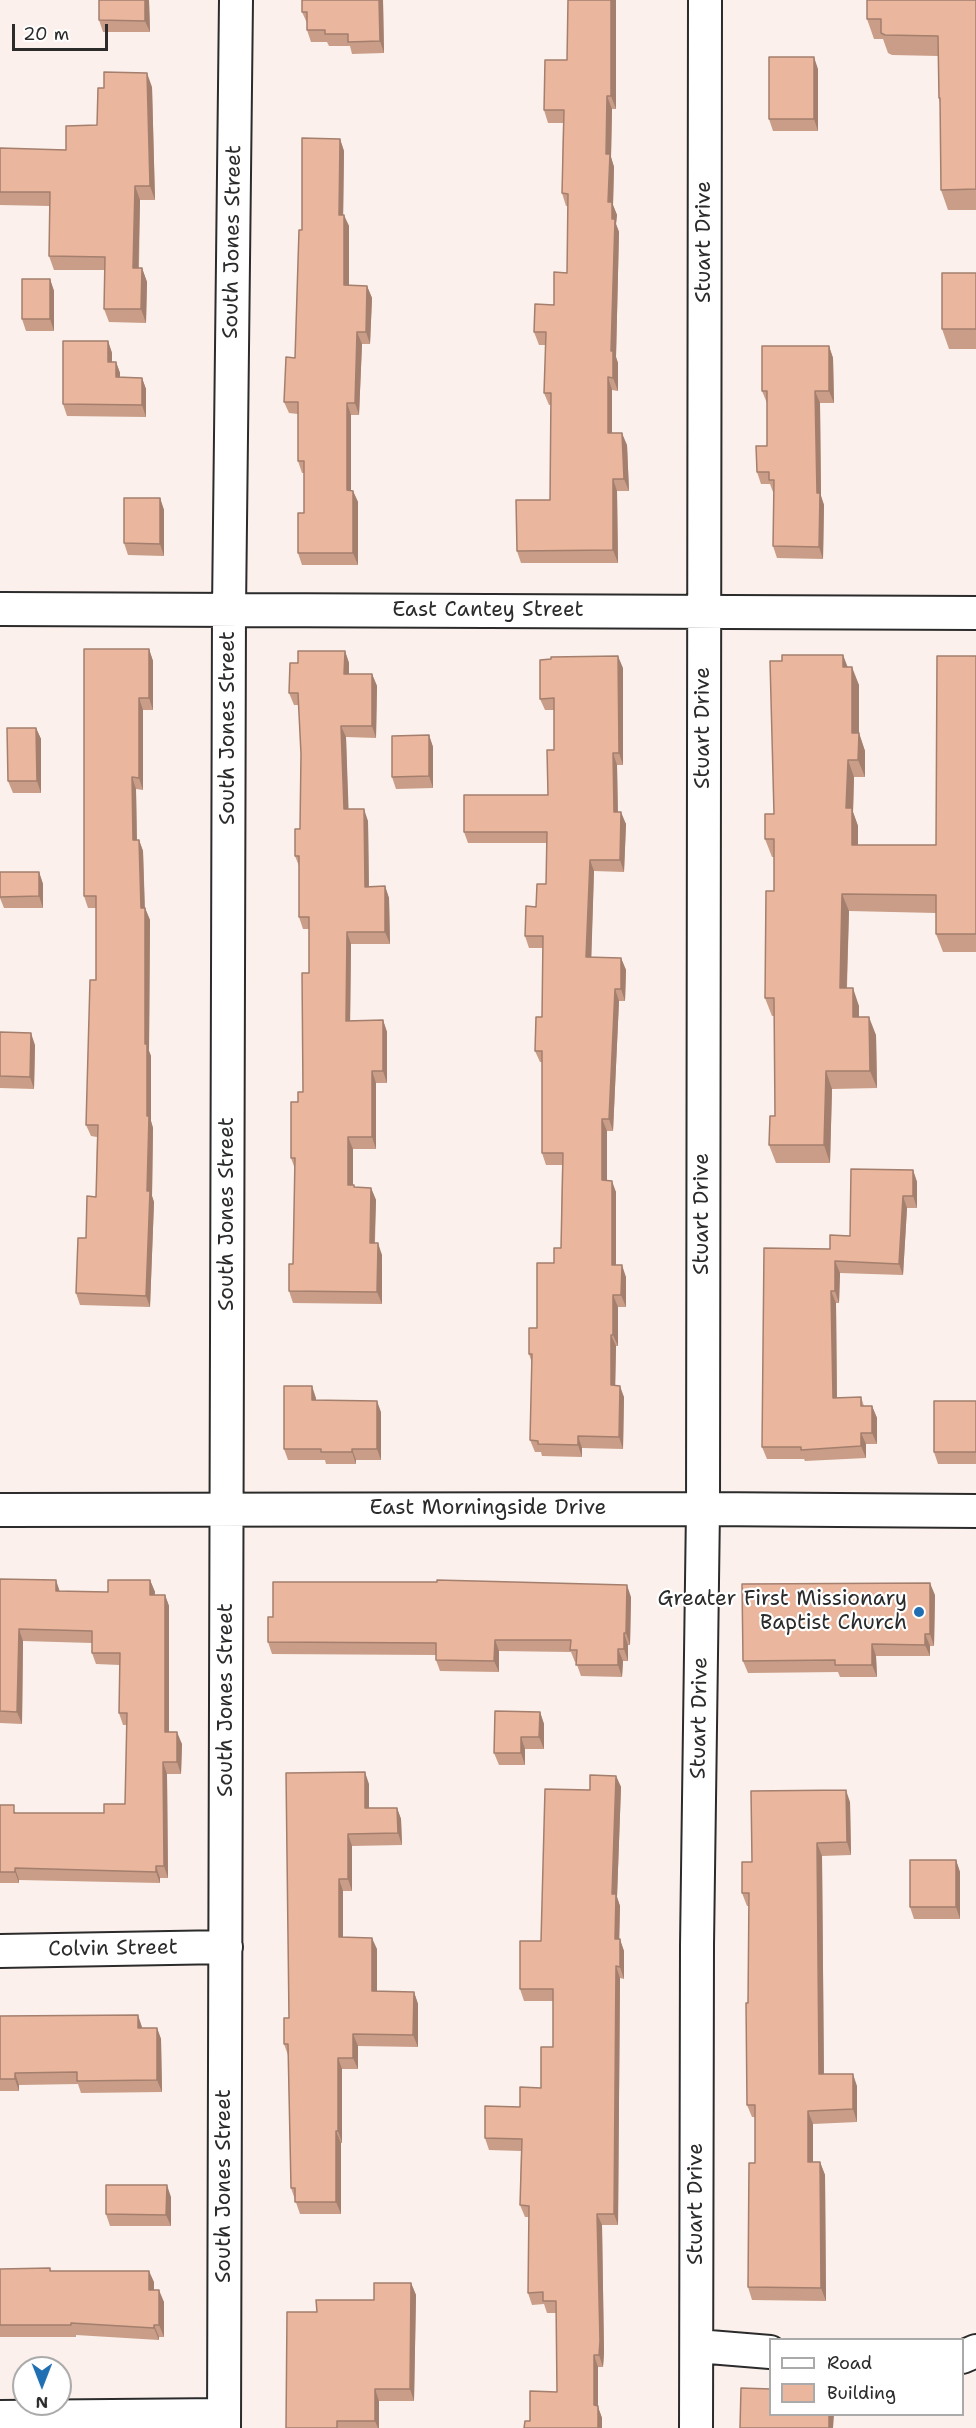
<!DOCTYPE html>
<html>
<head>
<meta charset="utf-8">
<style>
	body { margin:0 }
	#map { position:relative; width:976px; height:2428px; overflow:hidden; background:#fbf0eb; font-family:"Shantell Sans",sans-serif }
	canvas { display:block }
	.legend { position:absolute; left:769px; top:2338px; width:195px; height:78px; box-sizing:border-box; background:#fff; border:2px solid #aaa; margin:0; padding:8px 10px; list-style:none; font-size:18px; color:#2b2b2b }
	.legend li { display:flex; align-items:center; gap:12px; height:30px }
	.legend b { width:30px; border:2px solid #aaa }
	.north { position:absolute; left:12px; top:2356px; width:60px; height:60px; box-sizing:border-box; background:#fff; border:2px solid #aaa; border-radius:50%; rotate:180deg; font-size:16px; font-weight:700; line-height:24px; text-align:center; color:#2b2b2b }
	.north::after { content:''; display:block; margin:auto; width:21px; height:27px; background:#1f6fb2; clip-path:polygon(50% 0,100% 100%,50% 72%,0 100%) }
	.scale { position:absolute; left:12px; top:24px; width:96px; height:27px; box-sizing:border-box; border:3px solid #2b2b2b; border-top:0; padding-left:8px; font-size:18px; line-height:21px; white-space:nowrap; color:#2b2b2b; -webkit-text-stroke:4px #fff; paint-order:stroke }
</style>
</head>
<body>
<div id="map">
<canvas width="976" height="2428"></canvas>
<ul class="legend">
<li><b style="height:8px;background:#fff"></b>Road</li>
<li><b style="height:16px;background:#eab69d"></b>Building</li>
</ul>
<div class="north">N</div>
<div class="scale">20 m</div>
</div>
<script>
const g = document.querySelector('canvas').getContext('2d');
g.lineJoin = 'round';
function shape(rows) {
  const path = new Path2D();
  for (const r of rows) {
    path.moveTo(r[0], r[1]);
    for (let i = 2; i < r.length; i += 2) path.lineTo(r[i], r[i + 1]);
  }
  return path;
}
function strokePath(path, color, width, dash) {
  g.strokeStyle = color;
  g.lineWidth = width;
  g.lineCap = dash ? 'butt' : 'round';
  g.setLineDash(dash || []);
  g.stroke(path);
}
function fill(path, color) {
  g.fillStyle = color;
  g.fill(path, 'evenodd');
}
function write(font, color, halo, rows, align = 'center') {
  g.font = font + ' "Shantell Sans",sans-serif';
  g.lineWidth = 4.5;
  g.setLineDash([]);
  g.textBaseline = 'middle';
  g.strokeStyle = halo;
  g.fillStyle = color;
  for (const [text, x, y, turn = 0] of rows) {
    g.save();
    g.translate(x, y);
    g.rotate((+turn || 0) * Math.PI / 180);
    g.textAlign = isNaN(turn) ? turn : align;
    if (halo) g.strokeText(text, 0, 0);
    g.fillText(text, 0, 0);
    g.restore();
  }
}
const minor = shape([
	[0,609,976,613],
	[0,1510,703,1509,976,1511],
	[0,1951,226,1947],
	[697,2346,770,2352],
	[962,2357,976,2351],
	[0,2417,224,2415],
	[224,2428,229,610,236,0],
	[696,2428,697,1945,703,1509,705,0]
]);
const wall = shape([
	[99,0,149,0,150,32,103,32,99,20],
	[383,0,384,53,352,54,350,46,329,46,327,42,311,42,307,30,307,23,302,12],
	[616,0,616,109,612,109,611,157,614,167,613,205,617,215,616,224,619,232,616,357,618,363,618,391,612,390,612,433,627,445,629,491,617,491,618,563,521,563,517,551,550,500,551,405,549,405,544,393,546,345,539,345,534,332,554,305,567,273,568,206,566,206,562,193,563,123,548,123,544,110],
	[976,0,976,210,948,210,941,190,940,103,939,98,938,56,892,55,888,53,883,39,874,39,867,19],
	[818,69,818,131,773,131,769,119],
	[152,87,155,200,140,200,139,268,142,268,147,282,146,323,109,322,104,309,105,270,54,270,49,256,50,206,0,205,0,148,66,150,97,125],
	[340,139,344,151,343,215,349,226,349,285,367,286,372,298,370,344,362,344,359,415,351,415,351,491,353,491,358,502,358,565,302,565,298,553,304,513,304,473,302,473,298,461,298,414,289,413,284,402,295,358,302,230],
	[976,273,976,349,949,349,942,329],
	[50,279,54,291,54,331,26,331,22,319],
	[108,341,112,353,112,362,116,362,120,373,120,377,142,378,146,389,146,417,67,416,63,404],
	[829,346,833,358,834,403,820,403,821,496,824,505,823,559,777,558,773,546,774,492,773,492,770,484,761,484,757,472,767,446,767,403,762,391],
	[160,498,164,510,164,556,128,555,124,543],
	[149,649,153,661,153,710,143,710,143,790,136,789,137,840,139,840,143,851,145,908,150,920,149,1051,151,1056,151,1121,153,1128,152,1196,154,1202,150,1307,80,1305,76,1293,86,1238,96,1197,97,1137,91,1136,86,1125,96,980,96,908,88,908,84,896],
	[345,651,349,663,349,674,372,674,377,686,376,738,346,737,348,809,368,821,369,887,385,886,389,898,390,944,351,944,350,1021,383,1020,387,1032,387,1083,376,1083,376,1149,353,1149,353,1185,355,1187,371,1188,376,1200,375,1243,382,1255,382,1304,293,1303,289,1291,293,1264,295,1169,291,1158,298,1102,303,1092,309,973,309,929,303,929,299,917,299,866,295,856,300,829,301,754,299,705,294,705,289,693,298,663],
	[843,655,847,667,859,685,859,733,865,751,865,777,854,777,853,812,858,826,858,845,936,845,976,656,976,952,943,952,936,934,936,913,849,911,847,988,859,1006,859,1017,876,1035,877,1088,832,1089,830,1163,776,1163,769,1145,775,1116,775,1016,772,1016,765,998,774,891,774,857,772,857,765,839,774,814,782,661],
	[623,668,623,765,617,765,618,812,626,824,624,872,594,871,591,958,621,958,626,970,625,1001,619,1001,613,1131,607,1131,607,1180,616,1192,616,1265,626,1277,626,1307,618,1307,618,1346,616,1346,615,1386,624,1397,623,1449,582,1448,582,1457,542,1456,541,1452,535,1452,530,1440,532,1363,529,1354,537,1328,554,1263,561,1248,562,1165,546,1165,542,1153,542,1062,540,1062,535,1051,542,1017,543,948,529,948,525,936,546,884,546,843,468,843,464,832,548,795,554,750,554,710,545,710,540,699],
	[36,728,41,739,41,793,13,793,8,781],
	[429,735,433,747,433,788,396,789,392,777],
	[0,872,39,872,43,884,43,908,4,908,0,898],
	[0,1032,35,1045,34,1089,0,1088],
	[913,1170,917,1182,917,1208,907,1208,903,1275,840,1273,839,1303,836,1303,837,1398,861,1397,864,1406,872,1406,877,1418,877,1444,866,1444,866,1458,805,1461,804,1459,767,1459,762,1447,830,1249,850,1236],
	[316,1398,316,1400,381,1412,381,1460,356,1460,356,1464,326,1464,325,1460,288,1460,284,1449],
	[976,1401,976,1464,938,1464,934,1452],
	[0,1579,60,1591,108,1592,150,1580,155,1592,154,1595,165,1595,169,1606,169,1732,182,1744,181,1774,167,1774,168,1878,160,1878,160,1883,19,1880,19,1883,0,1883,0,1805,17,1813,104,1813,125,1804,127,1725,123,1725,119,1713,120,1665,96,1664,92,1653,92,1643,23,1641,22,1724,0,1723],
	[935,1595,934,1646,930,1646,930,1656,876,1656,877,1677,840,1677,838,1672,748,1673,743,1661],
	[631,1597,630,1645,628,1645,628,1661,623,1661,622,1677,581,1676,576,1662,575,1662,571,1652,499,1651,499,1672,440,1671,436,1660,436,1655,272,1654,268,1642],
	[540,1712,544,1724,544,1749,525,1749,525,1765,499,1765,494,1753],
	[286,1773,369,1784,369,1808,397,1808,401,1819,402,1845,352,1846,352,1891,343,1891,343,1937,377,1949,377,1992,414,1992,418,2004,418,2047,358,2046,358,2069,342,2069,342,2143,341,2143,341,2214,300,2214,291,2188,288,2055,284,2044,289,2018],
	[616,1776,621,1787,617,1897,620,1906,619,1939,624,1951,624,1979,620,1978,618,2225,602,2225,604,2353,603,2367,598,2367,598,2407,602,2418,530,2421,557,2392,556,2313,547,2313,544,2304,532,2305,528,2293,529,2217,525,2217,520,2205,521,2151,489,2150,485,2138,541,2088,553,2047,553,2001,524,2001,520,1989,541,1941,590,1790],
	[850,1802,851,1855,822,1856,824,2074,857,2086,857,2122,813,2124,813,2162,820,2162,825,2175,826,2301,752,2300,748,2287,755,2163,755,2117,752,2117,747,2105,749,1906,747,1906,742,1893,752,1862],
	[956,1860,960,1872,960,1919,914,1919,910,1907],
	[0,2016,142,2027,142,2028,157,2028,161,2039,162,2092,81,2093,78,2084,19,2085,19,2091,0,2091],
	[171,2197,171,2226,110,2226,106,2214],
	[50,2268,51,2271,154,2282,154,2290,164,2302,164,2337,159,2337,159,2340,76,2335,76,2337,0,2337,0,2269],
	[411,2283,416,2295,414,2401,379,2401,379,2428,286,2428,317,2312,374,2300]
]);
const shadedWall = shape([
	[145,0,149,0,150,32,145,21],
	[379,0,383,0,384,53,380,41],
	[611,0,616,0,616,109,611,96],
	[814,57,818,69,818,131,814,119],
	[147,73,152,87,155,200,150,186],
	[607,96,612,109,611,157,614,167,613,205,617,215,616,224,619,232,616,357,618,363,618,391,613,378,611,351,612,219,608,202,606,154],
	[340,139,344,151,343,226,339,215],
	[135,186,140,200,138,282,133,268],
	[344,215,349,226,349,297,344,285],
	[142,268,147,282,146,323,141,309],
	[50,279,54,291,54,331,50,319],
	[367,286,372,298,370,344,366,332],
	[357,332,362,344,359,415,355,403],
	[108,341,112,353,112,373,108,362],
	[829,346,833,358,834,403,829,391],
	[116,362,120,373,120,389,116,377],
	[608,377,612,390,612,445,608,433],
	[142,378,146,389,146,417,142,405],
	[815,391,820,403,821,496,824,505,823,559,819,547,817,493],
	[347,403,351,415,351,502,347,490],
	[622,433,627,445,629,491,624,479],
	[613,479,617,491,618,563,613,550],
	[353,491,358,502,358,565,353,553],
	[160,498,164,510,164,556,160,544],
	[149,649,153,661,153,710,149,698],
	[345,651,349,663,349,686,344,674],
	[843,655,850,673,843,667],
	[618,656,623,668,623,765,619,753],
	[852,667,859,685,859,751,852,733],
	[372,674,377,686,376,738,372,726],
	[139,698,143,710,143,790,139,778],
	[341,726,346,737,349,821,344,809],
	[36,728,41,739,41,793,37,781],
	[859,733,865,751,865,777,858,760],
	[429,735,433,747,433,788,429,776],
	[613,753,617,765,618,824,614,812],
	[848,760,854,777,853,812,858,826,858,863,852,845,846,808],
	[132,777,136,789,137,851,133,840],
	[364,809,368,821,369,898,365,887],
	[621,812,626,824,624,872,620,860],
	[139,840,143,851,145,920,141,908],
	[590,860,594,871,591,969,586,957],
	[39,872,43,884,43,908,39,896],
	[385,886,389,898,390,944,385,932],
	[842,894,849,911,846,1006,840,988],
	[145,908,150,920,149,1051,151,1056,151,1121,153,1128,152,1196,154,1202,150,1307,146,1296,147,1191,145,1044],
	[347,932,351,944,350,1032,346,1021],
	[621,958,626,970,625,1001,621,989],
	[853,988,859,1006,859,1035,853,1017],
	[615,989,619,1001,613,1131,609,1119],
	[869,1017,876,1035,877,1088,870,1071],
	[383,1020,387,1032,387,1083,383,1071],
	[31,1033,35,1045,34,1089,30,1077],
	[372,1071,376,1083,376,1149,372,1137],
	[826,1071,832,1089,830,1163,824,1145],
	[602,1119,607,1131,607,1192,602,1180],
	[348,1137,353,1149,353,1197,348,1185],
	[913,1170,917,1182,917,1208,913,1196],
	[612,1181,616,1192,616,1277,612,1265],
	[371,1188,376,1200,374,1255,370,1243],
	[903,1196,907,1208,903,1275,899,1264],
	[378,1243,382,1255,382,1304,377,1292],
	[835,1261,840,1273,839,1303,835,1291],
	[622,1265,626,1277,626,1307,621,1295],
	[831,1291,836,1303,837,1409,833,1398],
	[613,1295,618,1307,618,1346,613,1335],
	[611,1335,616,1346,615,1397,611,1385],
	[312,1386,316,1398,316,1412,312,1400],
	[620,1386,624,1397,623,1449,619,1437],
	[377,1401,381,1412,381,1460,377,1449],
	[872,1406,877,1418,877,1444,872,1433],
	[861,1433,866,1444,866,1458,861,1446],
	[578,1436,582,1448,582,1457,578,1445],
	[352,1449,356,1460,356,1464,352,1452],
	[56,1580,60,1592,56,1591],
	[150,1580,155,1592,154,1606,150,1595],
	[930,1583,935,1595,934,1646,930,1634],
	[627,1585,631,1597,630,1645,626,1633],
	[165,1595,169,1606,169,1744,165,1732],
	[19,1629,23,1641,22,1724,17,1712],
	[624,1633,628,1645,628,1661,624,1649],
	[925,1634,930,1646,930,1656,925,1645],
	[495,1640,499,1651,499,1672,494,1661],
	[872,1644,876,1656,877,1677,872,1665],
	[618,1649,623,1661,622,1677,618,1665],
	[540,1712,544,1724,544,1749,539,1737],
	[177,1732,182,1744,181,1774,177,1762],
	[521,1737,525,1749,525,1765,521,1753],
	[163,1762,167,1774,168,1878,164,1866],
	[365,1772,369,1784,369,1820,365,1808],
	[616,1776,621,1787,617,1897,620,1906,619,1951,615,1939,612,1894],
	[846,1790,850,1802,851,1855,847,1842],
	[397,1808,401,1819,402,1845,398,1833],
	[348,1834,352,1846,352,1891,348,1879],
	[817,1843,822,1856,824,2086,819,2074],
	[956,1860,960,1872,960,1919,956,1907],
	[156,1866,160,1878,160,1883,156,1872],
	[15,1868,19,1880,19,1883,15,1872],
	[339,1879,343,1891,343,1949,339,1937],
	[372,1938,377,1949,377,2003,372,1991],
	[620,1939,624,1951,624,1979,620,1967],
	[616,1966,620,1978,618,2225,614,2214],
	[414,1992,418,2004,418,2047,413,2035],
	[138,2015,142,2027,142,2039,138,2028],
	[157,2028,161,2039,162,2092,157,2080],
	[353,2034,358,2046,358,2069,353,2058],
	[338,2058,342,2069,342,2143,338,2131],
	[15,2073,19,2085,19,2091,15,2079],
	[853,2074,857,2086,857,2122,853,2109],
	[808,2111,813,2124,813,2175,808,2162],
	[336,2131,341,2143,341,2214,336,2202],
	[820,2162,825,2175,826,2301,821,2288],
	[167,2185,171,2197,171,2226,166,2215],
	[597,2214,602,2225,604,2353,603,2367,599,2355],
	[149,2271,154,2282,154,2302,149,2290],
	[411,2283,416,2295,414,2401,410,2389],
	[159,2290,164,2302,164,2337,159,2325],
	[154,2325,159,2337,159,2340,154,2328],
	[594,2355,598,2367,598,2407,602,2418,602,2428,598,2428,594,2405],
	[375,2389,379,2401,379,2428,378,2428,375,2421],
	[829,2415,834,2415,833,2428,829,2428]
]);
const building = shape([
	[99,0,145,0,145,21,99,20,99,0],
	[302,0,379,0,380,41,348,42,348,34,325,34,325,30,307,30,307,12,302,12,302,0],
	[568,0,611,0,611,96,607,96,606,154,610,154,608,202,612,202,612,219,615,219,611,351,613,351,613,378,608,377,608,433,622,433,624,479,613,479,613,550,517,551,516,500,550,500,551,393,544,393,546,332,534,332,535,304,554,305,554,272,567,273,568,194,562,193,564,110,544,110,545,60,567,60,568,0],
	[867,0,976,0,976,189,941,190,940,98,939,98,938,36,885,35,881,33,881,19,867,19,867,0],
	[769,57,814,57,814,119,769,119,769,57],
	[104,72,147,73,150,186,135,186,133,268,142,268,141,309,104,309,105,257,49,256,50,192,0,192,0,148,66,150,66,126,97,125,98,88,104,88,104,72],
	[302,138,340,139,339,215,344,215,344,285,367,286,366,332,357,332,355,403,347,403,347,490,353,491,353,553,298,553,298,513,304,513,304,461,298,461,298,402,284,402,286,357,295,358,299,230,302,230,302,138],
	[942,273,976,273,976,329,942,329,942,273],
	[22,279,50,279,50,319,22,319,22,279],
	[63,341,108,341,108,362,116,362,116,377,142,378,142,405,63,404,63,341],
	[762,346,829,346,829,391,815,391,817,493,820,493,819,547,773,546,774,480,769,480,769,472,757,472,756,446,767,446,767,391,762,391,762,346],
	[124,498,160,498,160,544,124,543,124,498],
	[84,649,149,649,149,698,139,698,139,778,132,777,133,840,139,840,141,908,145,908,145,1044,147,1044,147,1116,149,1116,147,1191,150,1191,146,1296,76,1293,78,1238,86,1238,87,1196,96,1197,98,1125,86,1125,90,980,96,980,96,896,84,896,84,649],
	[298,651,345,651,344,674,372,674,372,726,341,726,344,809,364,809,365,887,385,886,385,932,347,932,346,1021,383,1020,383,1071,372,1071,372,1137,348,1137,348,1185,354,1185,354,1187,371,1188,370,1243,378,1243,377,1292,289,1291,289,1264,293,1264,295,1158,291,1158,291,1102,298,1102,298,1092,303,1092,302,973,309,973,309,917,299,917,299,856,295,856,295,829,300,829,301,754,298,693,289,693,290,663,298,663,298,651],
	[782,655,843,655,843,667,852,667,852,733,859,733,858,760,848,760,846,808,852,808,852,845,936,845,937,656,976,656,976,934,936,934,936,895,842,894,840,988,853,988,853,1017,869,1017,870,1071,826,1071,824,1145,769,1145,770,1116,775,1116,774,998,765,998,766,891,774,891,774,839,765,839,765,814,774,814,770,661,782,661,782,655],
	[618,656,619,753,613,753,614,812,621,812,620,860,590,860,586,957,621,958,621,989,615,989,609,1119,602,1119,602,1180,612,1181,612,1265,622,1265,621,1295,613,1295,613,1335,611,1335,611,1385,620,1386,619,1437,578,1436,578,1445,538,1444,538,1441,530,1440,532,1354,529,1354,529,1328,537,1328,537,1263,554,1263,554,1248,561,1248,563,1153,542,1153,542,1051,535,1051,536,1017,542,1017,543,936,525,936,526,906,536,907,537,884,546,884,547,832,464,832,464,795,548,795,547,750,554,750,554,698,540,699,540,660,551,659,551,657,618,656],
	[7,728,36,728,37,781,8,781,7,728],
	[429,735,429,776,392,777,392,736,429,735],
	[0,872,39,872,39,896,0,897,0,872],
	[0,1032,31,1033,30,1077,0,1076,0,1032],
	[851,1169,913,1170,913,1196,903,1196,899,1264,835,1261,835,1291,831,1291,833,1398,861,1397,861,1406,872,1406,872,1433,861,1433,861,1446,801,1450,801,1447,762,1447,764,1248,830,1249,830,1235,850,1236,851,1169],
	[284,1386,312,1386,312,1400,377,1401,377,1449,352,1449,352,1452,321,1452,321,1449,284,1449,284,1386],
	[934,1401,976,1401,976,1452,934,1452,934,1401],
	[0,1579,56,1580,56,1591,108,1592,108,1580,150,1580,150,1595,165,1595,165,1732,177,1732,177,1762,163,1762,164,1866,156,1866,156,1872,15,1868,15,1872,0,1872,0,1805,14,1805,14,1813,104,1813,104,1804,125,1804,127,1713,119,1713,120,1653,92,1653,92,1631,19,1629,17,1712,0,1711,0,1579],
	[437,1580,627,1585,626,1633,624,1633,624,1649,618,1649,618,1665,576,1665,577,1650,570,1650,571,1640,495,1640,494,1661,436,1660,436,1643,268,1642,268,1617,273,1617,273,1582,437,1582,437,1580],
	[930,1583,930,1634,925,1634,925,1645,872,1644,872,1665,835,1665,835,1660,743,1661,742,1584,930,1583],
	[495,1711,540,1712,539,1737,521,1737,521,1753,494,1753,495,1711],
	[365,1772,365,1808,397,1808,398,1833,348,1834,348,1879,339,1879,339,1937,372,1938,372,1991,414,1992,413,2035,353,2034,353,2058,338,2058,338,2131,336,2131,336,2202,295,2202,295,2188,291,2188,288,2044,284,2044,284,2018,289,2018,286,1773,365,1772],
	[590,1775,616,1776,612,1894,616,1894,615,1939,620,1939,620,1967,616,1966,614,2214,597,2214,600,2341,599,2355,594,2355,594,2405,598,2406,598,2428,524,2428,525,2421,530,2421,530,2391,557,2392,556,2301,543,2301,543,2292,528,2293,529,2206,520,2205,522,2139,485,2138,485,2106,520,2107,520,2087,541,2088,541,2047,553,2047,553,1989,520,1989,520,1941,541,1941,545,1789,590,1790,590,1775],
	[846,1790,847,1842,817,1843,819,2074,853,2074,853,2109,808,2111,808,2162,820,2162,821,2288,748,2287,749,2163,755,2163,755,2105,747,2105,746,2003,748,2003,749,1893,742,1893,742,1862,752,1862,751,1791,846,1790],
	[910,1860,956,1860,956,1907,910,1907,910,1860],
	[138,2015,138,2028,157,2028,157,2080,77,2081,77,2072,15,2073,15,2079,0,2079,0,2016,138,2015],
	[106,2185,167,2185,166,2215,106,2214,106,2185],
	[50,2268,50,2271,149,2271,149,2290,159,2290,159,2325,154,2325,154,2328,71,2323,71,2325,0,2325,0,2269,50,2268],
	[374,2283,411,2283,410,2389,375,2389,375,2421,337,2421,337,2428,286,2428,287,2312,317,2312,316,2300,374,2300,374,2283],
	[741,2388,771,2389,771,2415,829,2415,829,2428,740,2428,741,2388]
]);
const markers = [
	[919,1612,6,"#1f6fb2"]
];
const streetNames = [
	["South Jones Street",233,242,-89],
	["Stuart Drive",705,242,-90],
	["East Cantey Street",488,611],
	["South Jones Street",229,728,-90],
	["Stuart Drive",704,728,-90],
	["South Jones Street",228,1214,-90],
	["Stuart Drive",703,1214,-90],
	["East Morningside Drive",488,1509],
	["South Jones Street",227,1700,-90],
	["Stuart Drive",700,1718,-89],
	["Colvin Street",113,1949,-1],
	["South Jones Street",225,2186,-90],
	["Stuart Drive",697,2204,-90]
];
const poiNames = [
	["Greater First Missionary",907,1600],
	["Baptist Church",907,1624]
];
strokePath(minor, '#2b2b2b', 36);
strokePath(minor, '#fff', 32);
fill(wall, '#c99d87');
fill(shadedWall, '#a47f6e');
fill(building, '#eab69d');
strokePath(building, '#a47f6e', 1.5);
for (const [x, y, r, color] of markers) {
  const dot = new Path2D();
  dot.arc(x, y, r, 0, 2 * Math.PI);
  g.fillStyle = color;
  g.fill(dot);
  strokePath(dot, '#fff', 2);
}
write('21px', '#2b2b2b', '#fff', streetNames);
write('21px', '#2b2b2b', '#fff', poiNames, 'right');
</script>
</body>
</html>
